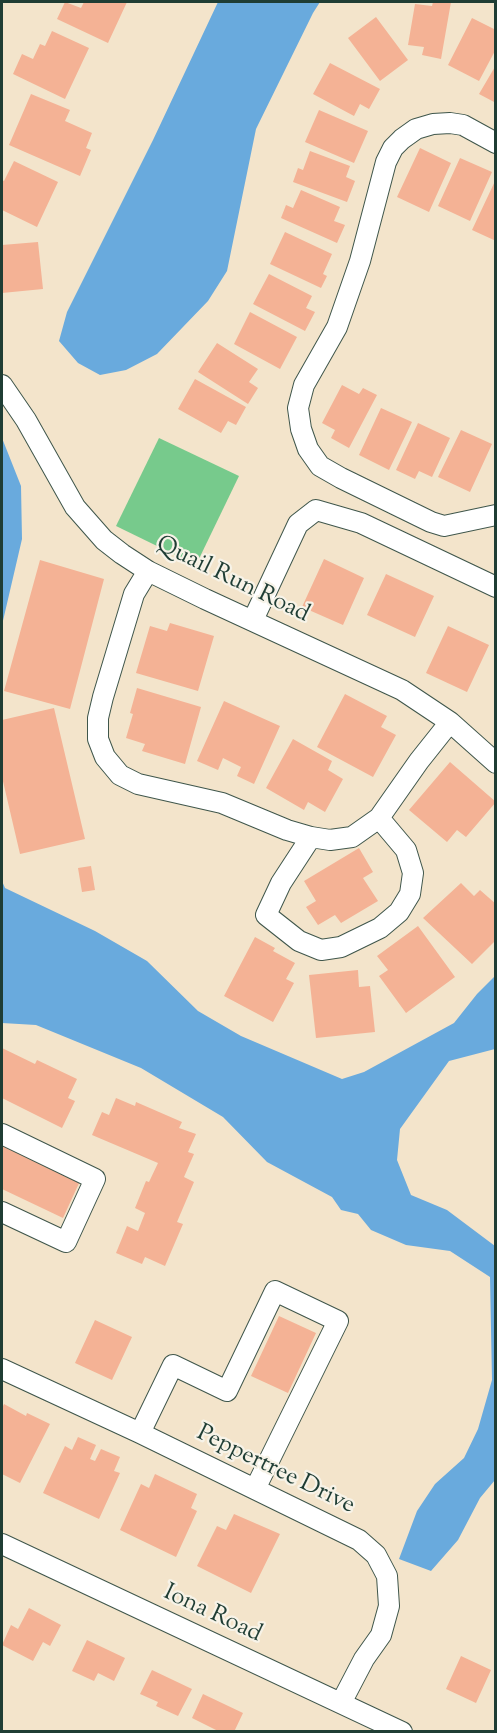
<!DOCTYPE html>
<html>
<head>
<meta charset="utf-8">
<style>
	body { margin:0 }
	#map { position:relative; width:497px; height:1733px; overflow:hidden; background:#f3e4cb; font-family:"Sorts Mill Goudy",serif }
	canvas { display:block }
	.frame { position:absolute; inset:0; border:3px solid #1f3d34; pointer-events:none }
</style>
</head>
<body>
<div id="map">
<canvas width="497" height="1733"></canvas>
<div class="frame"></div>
</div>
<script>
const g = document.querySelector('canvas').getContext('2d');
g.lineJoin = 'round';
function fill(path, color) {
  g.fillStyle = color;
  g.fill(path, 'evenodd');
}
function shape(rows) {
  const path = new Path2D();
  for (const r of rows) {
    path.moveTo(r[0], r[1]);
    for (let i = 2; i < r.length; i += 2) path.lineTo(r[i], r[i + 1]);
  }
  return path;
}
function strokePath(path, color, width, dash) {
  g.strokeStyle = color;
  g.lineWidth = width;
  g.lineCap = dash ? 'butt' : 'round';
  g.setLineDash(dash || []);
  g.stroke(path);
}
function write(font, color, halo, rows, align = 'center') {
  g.font = font + ' "Sorts Mill Goudy",serif';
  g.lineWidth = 4.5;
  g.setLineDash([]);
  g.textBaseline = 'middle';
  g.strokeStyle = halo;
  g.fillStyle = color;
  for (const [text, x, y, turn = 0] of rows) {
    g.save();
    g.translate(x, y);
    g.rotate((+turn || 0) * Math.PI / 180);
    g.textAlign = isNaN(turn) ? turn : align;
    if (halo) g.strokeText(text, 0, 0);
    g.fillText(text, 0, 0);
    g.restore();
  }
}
const green = shape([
	[159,438,239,476,196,565,116,526]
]);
const water = shape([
	[218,2,320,2,313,13,256,129,227,271,208,301,157,354,126,370,100,375,78,363,59,341,67,312,153,140],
	[2,438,21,486,22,539,2,625],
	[2,881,5,888,95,931,147,961,198,1011,241,1036,342,1079,364,1072,454,1023,477,994,495,976,495,1049,449,1061,400,1129,397,1160,411,1195,447,1210,495,1246,495,1480,480,1498,458,1540,431,1571,399,1559,417,1511,435,1484,464,1458,478,1429,492,1380,490,1277,450,1251,406,1245,371,1230,358,1214,341,1210,332,1197,267,1162,223,1117,141,1068,36,1025,2,1023]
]);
const building = shape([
	[65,2,81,8,84,2,127,2,108,43,57,19],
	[433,2,451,2,441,59,422,55,424,47,408,45,415,4,432,6],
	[376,17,408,60,380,81,348,38],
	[472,18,496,30,496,49,479,81,448,65],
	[52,31,89,48,65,99,13,74,22,54,33,59,40,44,45,46],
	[330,63,380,89,369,109,360,104,354,116,313,94],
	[496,65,496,103,479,94],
	[31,94,70,110,65,121,92,133,86,148,91,150,80,176,9,145],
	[319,110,368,131,354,163,305,142],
	[420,148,451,163,429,212,397,197],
	[310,151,350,166,346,177,355,181,347,202,293,182,298,168,303,170],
	[460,158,492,172,470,221,438,206],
	[14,161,58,182,37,227,2,210,2,180,4,181],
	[496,179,496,241,472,230],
	[301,190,340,207,334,221,345,225,337,243,281,218,286,205,293,208],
	[285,232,332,254,323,274,327,276,321,288,270,264],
	[38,242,43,289,2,293,2,245],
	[269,274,312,296,306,308,315,312,305,331,253,304],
	[250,312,297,337,280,369,234,344],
	[217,343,258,369,249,382,258,388,248,404,198,372],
	[195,379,246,407,236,425,228,421,221,433,178,409],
	[342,385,359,394,363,388,377,395,349,448,331,438,335,430,322,423],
	[381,408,412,422,389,470,359,455],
	[418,423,450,438,432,477,419,471,415,479,396,470],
	[461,430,492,444,470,492,438,477],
	[324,559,364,578,343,625,302,607],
	[40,560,104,579,70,709,4,691],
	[386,574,434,596,415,637,367,615],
	[170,623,214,636,198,691,136,673,150,626,167,631],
	[448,626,489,645,467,692,426,673],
	[137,688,201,707,185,764,142,751,145,744,126,738,133,714,130,713],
	[345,694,387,716,381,727,396,735,373,777,317,747],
	[224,701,280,726,254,784,237,776,241,767,223,758,218,770,197,761],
	[54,708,85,839,20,854,2,777,2,720],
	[293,739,332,761,328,770,343,779,325,812,308,802,304,810,266,788],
	[450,762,496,802,466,837,457,830,447,842,409,810],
	[359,848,373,872,363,878,378,901,341,923,335,915,318,925,306,907,316,901,304,881],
	[91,866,95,890,82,892,78,868],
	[461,883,474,896,480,890,496,904,496,940,472,964,423,918],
	[418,926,455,977,406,1013,379,976,388,970,377,956],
	[255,937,275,948,273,951,295,963,286,979,294,983,273,1022,224,996],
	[358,970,359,987,370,986,375,1032,316,1038,309,975],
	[2,1048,35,1064,37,1060,77,1079,68,1098,75,1101,62,1128,2,1098],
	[116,1098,135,1106,136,1102,182,1122,179,1128,196,1134,188,1152,194,1154,184,1177,194,1182,177,1222,183,1224,165,1266,145,1257,142,1264,116,1253,127,1226,138,1231,145,1213,135,1208,146,1181,149,1182,158,1163,92,1135,102,1112,109,1115],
	[2,1144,80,1181,63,1218,2,1189],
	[279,1316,316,1333,288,1393,251,1376],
	[95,1320,132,1337,112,1380,75,1363],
	[4,1404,26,1416,27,1413,50,1424,20,1483,2,1474,2,1408],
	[78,1437,96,1445,90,1459,95,1461,101,1449,120,1457,114,1471,120,1473,99,1519,43,1493,65,1446,72,1450],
	[155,1474,197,1494,191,1508,197,1511,176,1557,120,1530,141,1484,149,1488],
	[234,1514,280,1534,251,1593,197,1566,217,1526,226,1530],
	[29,1608,61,1625,50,1646,43,1642,33,1661,2,1645,11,1625,18,1629],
	[87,1640,125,1658,114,1681,98,1673,94,1681,72,1671],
	[461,1656,491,1670,476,1703,446,1689],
	[152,1670,192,1689,178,1716,156,1706,158,1702,140,1694],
	[203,1694,243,1713,234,1732,220,1732,192,1718]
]);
const minor = shape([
	[496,143,463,125,450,123,433,124,416,129,402,139,393,148,386,162,360,261,337,327,304,385,298,408,301,429,308,449,320,466,341,478,431,522,444,526,496,515],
	[2,385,26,420,75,507,104,540,122,554,148,571,205,599,402,690,450,722,496,763],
	[148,571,134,594,103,697,98,718,98,739,105,757,120,775,138,784,222,803,287,830,311,837,330,840,352,837,379,818,419,761,450,722],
	[253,620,298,524,316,510,361,523,496,587],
	[311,837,281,883,266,915,299,941,321,950,341,947,380,928,399,912,410,894,413,873,406,850,379,818],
	[2,1134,95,1179,66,1242,2,1212],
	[2,1369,140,1433,359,1540,376,1555,387,1576,389,1606,381,1635,364,1659,341,1703],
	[140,1433,173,1365,227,1391,275,1291,338,1321,255,1489],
	[2,1544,402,1732]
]);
const streetNames = [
	["Quail Run Road",232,581,26],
	["Peppertree Drive",275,1471,26],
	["Iona Road",212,1615,25]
];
fill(green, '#77ca8c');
fill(water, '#69aadd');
fill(building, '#f4b295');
strokePath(minor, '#3f564b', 22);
strokePath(minor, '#fff', 20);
write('24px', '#1f3d34', '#f7f3e8', streetNames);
</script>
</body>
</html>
